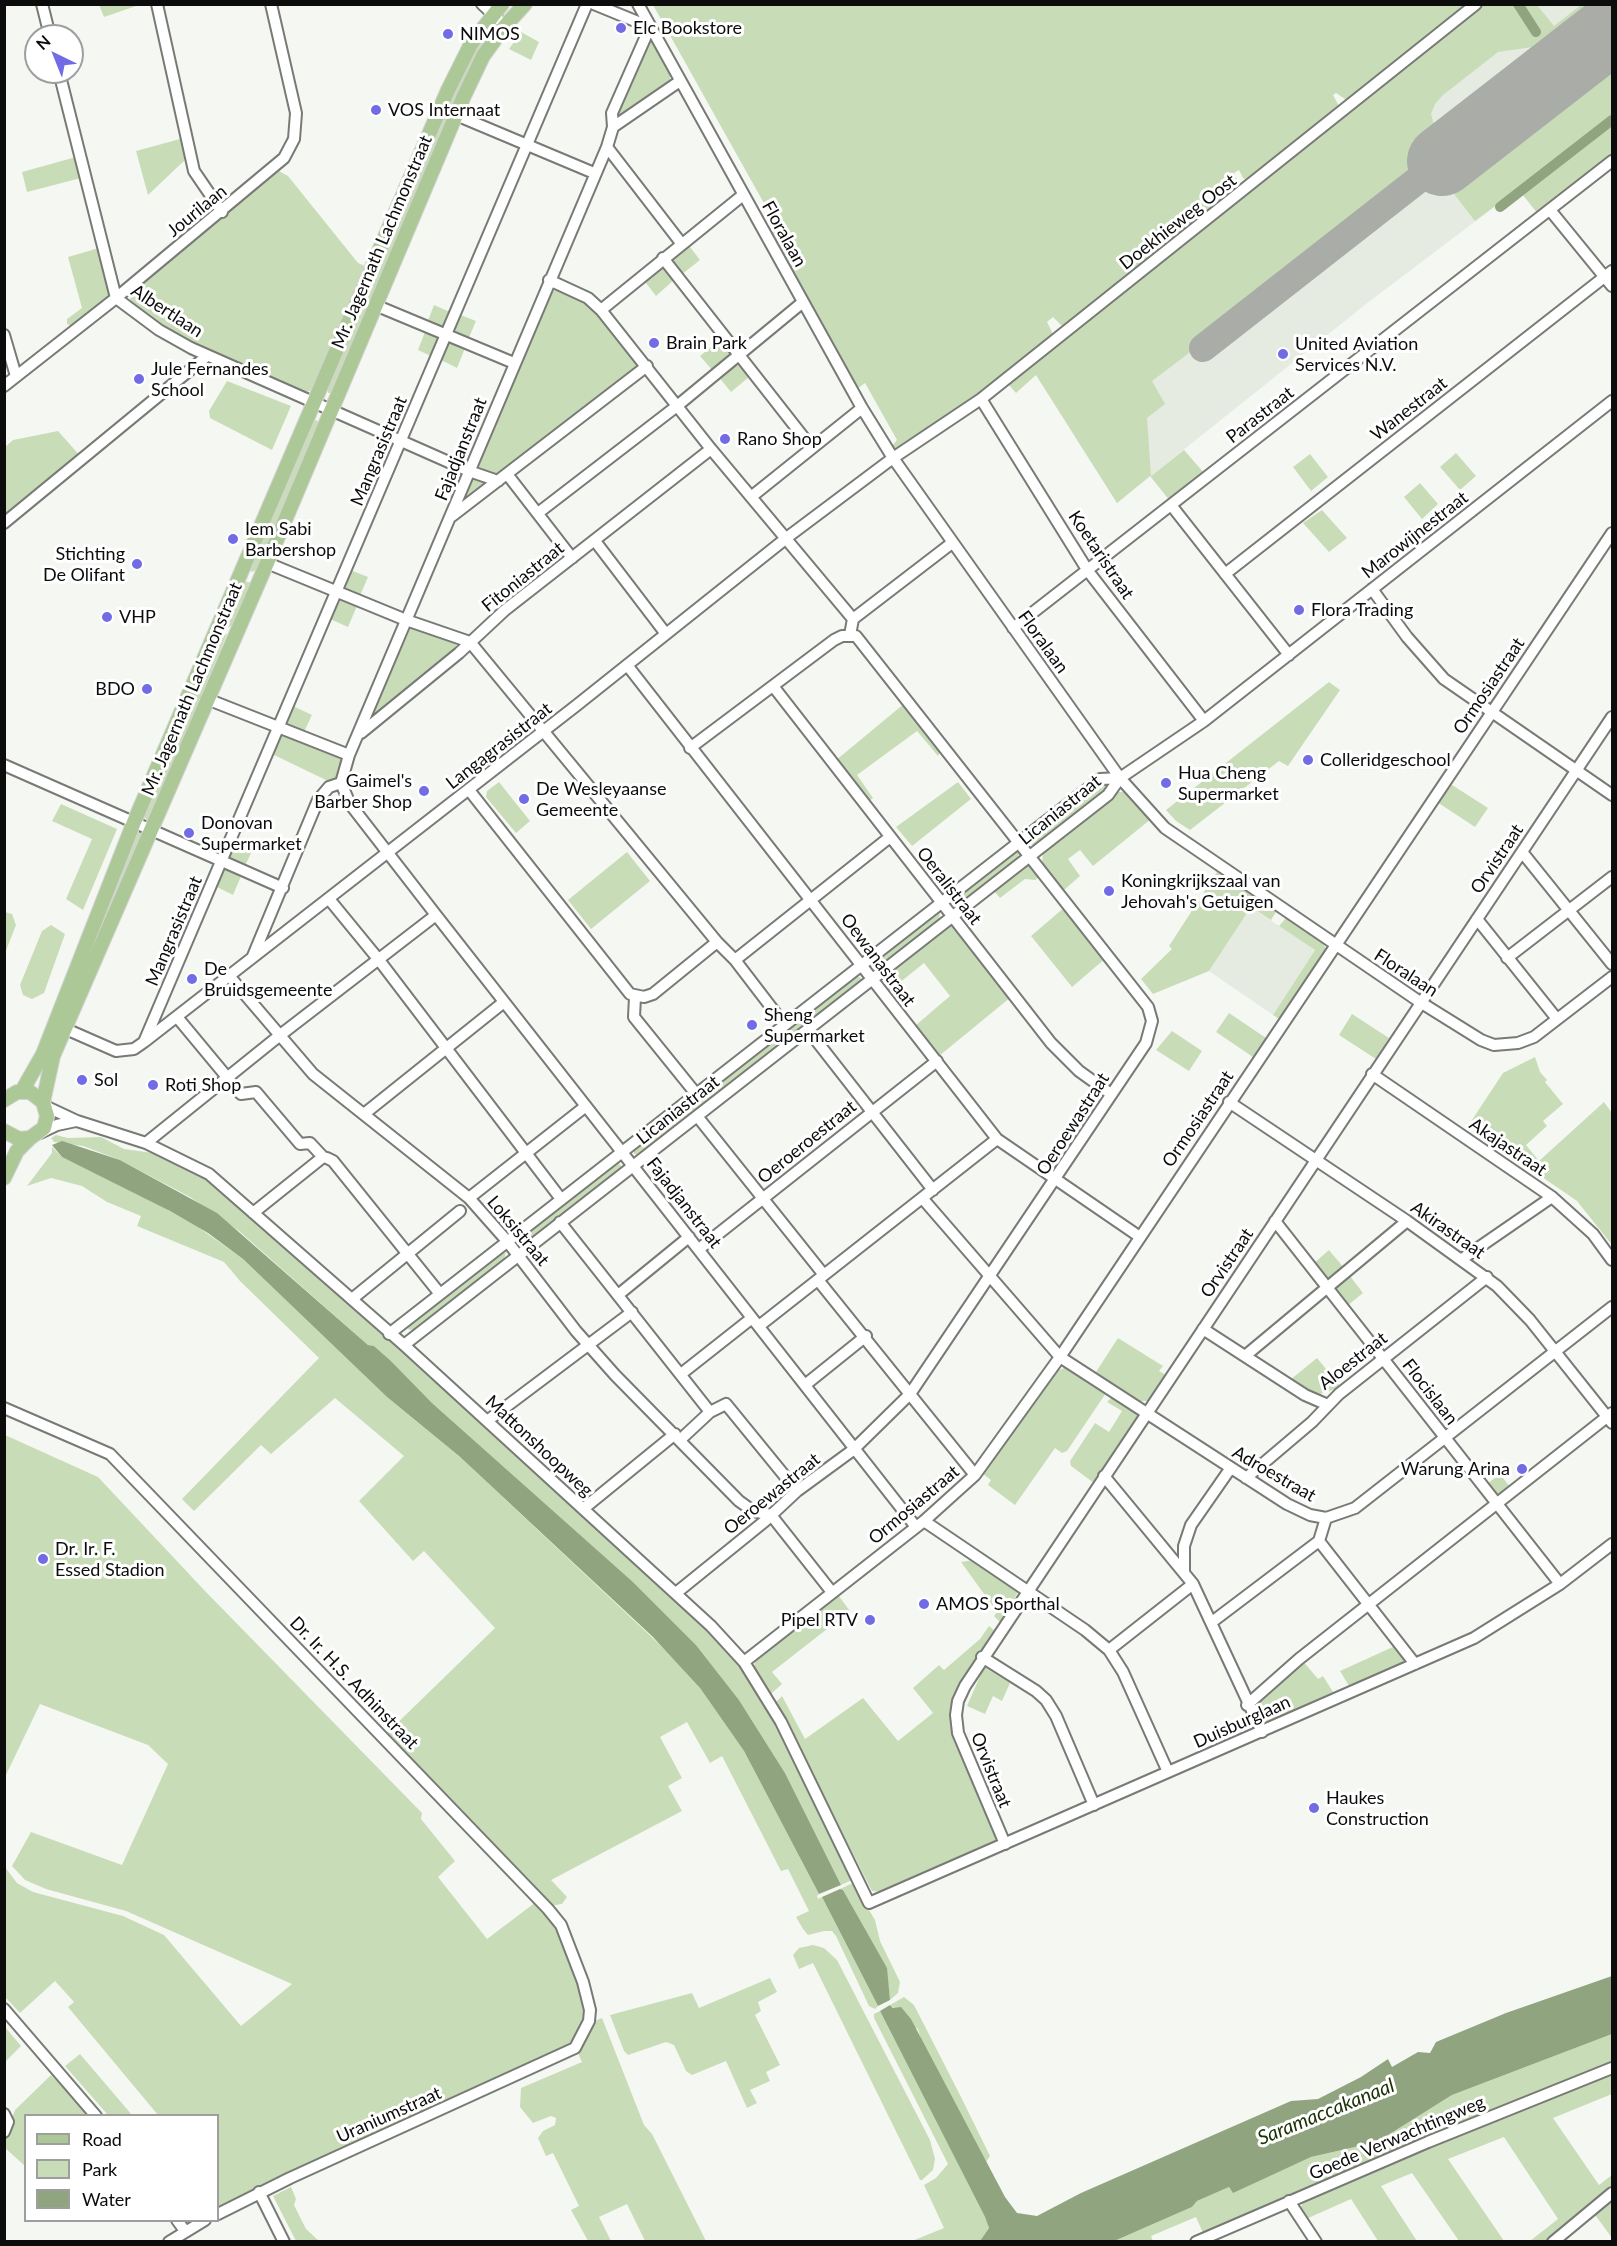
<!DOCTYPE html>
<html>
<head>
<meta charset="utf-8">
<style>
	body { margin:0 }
	#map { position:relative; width:1617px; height:2246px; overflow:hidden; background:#f5f8f2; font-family:Lato,sans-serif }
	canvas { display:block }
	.frame { position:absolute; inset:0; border:6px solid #0b0c0b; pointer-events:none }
	.legend { position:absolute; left:24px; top:2114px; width:195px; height:108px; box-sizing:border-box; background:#fff; border:2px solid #9d9e9d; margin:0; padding:8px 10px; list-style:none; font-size:18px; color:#0b0c0b }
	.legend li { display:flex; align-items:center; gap:12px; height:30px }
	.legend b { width:30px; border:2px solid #9d9e9d }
	.north { position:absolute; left:24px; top:24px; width:60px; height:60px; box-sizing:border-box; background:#fff; border:2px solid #9d9e9d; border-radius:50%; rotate:317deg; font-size:16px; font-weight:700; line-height:24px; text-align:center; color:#0b0c0b }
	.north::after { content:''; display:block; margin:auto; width:21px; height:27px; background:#716be5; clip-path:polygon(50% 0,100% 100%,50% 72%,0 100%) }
</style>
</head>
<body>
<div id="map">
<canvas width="1617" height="2246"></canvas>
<div class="frame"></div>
<ul class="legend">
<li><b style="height:8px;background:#adc897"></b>Road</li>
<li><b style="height:16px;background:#c8ddb7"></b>Park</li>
<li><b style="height:16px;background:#90a480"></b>Water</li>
</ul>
<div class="north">N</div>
</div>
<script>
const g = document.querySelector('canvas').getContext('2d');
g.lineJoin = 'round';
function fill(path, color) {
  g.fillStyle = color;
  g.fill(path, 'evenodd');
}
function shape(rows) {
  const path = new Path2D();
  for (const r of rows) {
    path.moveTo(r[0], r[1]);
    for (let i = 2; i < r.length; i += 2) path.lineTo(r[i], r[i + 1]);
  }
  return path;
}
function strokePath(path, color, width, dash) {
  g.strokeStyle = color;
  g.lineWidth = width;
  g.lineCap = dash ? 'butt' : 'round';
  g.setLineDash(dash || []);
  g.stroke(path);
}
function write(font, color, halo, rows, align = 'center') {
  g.font = font + ' Lato,sans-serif';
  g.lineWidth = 6;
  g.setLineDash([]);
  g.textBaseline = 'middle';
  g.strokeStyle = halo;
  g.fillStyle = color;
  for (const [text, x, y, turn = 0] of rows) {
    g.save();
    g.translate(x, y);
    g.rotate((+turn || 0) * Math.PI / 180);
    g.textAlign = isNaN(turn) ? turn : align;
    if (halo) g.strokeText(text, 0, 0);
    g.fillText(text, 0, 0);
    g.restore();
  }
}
const built = shape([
	[1503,5,1612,5,1612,118,1366,304,1117,503,1034,372],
	[1251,907,1315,950,1273,1015,1209,971]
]);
const green = shape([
	[99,5,99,4,139,5,104,17],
	[653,5,1470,5,1348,101,1336,93,1333,95,1340,108,1247,180,1243,178,1239,170,1234,173,1240,186,1221,203,1210,193,1206,196,1213,209,1064,328,1053,317,1047,322,1054,336,916,446,897,453,892,446,897,440,865,383,857,389,769,230,775,223],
	[1484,5,1537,5,1554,26,1581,5,1612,5,1612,8,1567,42,1498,52,1443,95,1435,104,1431,114,1439,144,1427,159,1242,301,1247,309,1152,381,1165,404,1147,418,1151,476,1184,450,1205,474,1170,501,1150,476,1117,503,1036,375,1016,393,1008,384],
	[494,25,497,27,332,393,328,393,327,387,458,81,472,53],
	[521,32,539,42,531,60,509,49],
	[649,37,670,74,670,82,616,117,616,111],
	[1612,64,1612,156,1538,214,1518,189,1475,221,1451,190],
	[180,139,185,160,148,195,136,151],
	[76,157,81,178,27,192,22,172],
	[279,171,288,176,358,263,365,266,313,389,305,393,183,339,130,300,131,291,137,286],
	[687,243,700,260,681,275,669,257],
	[99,248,110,295,71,326,67,324,67,319,82,308,68,257],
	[659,266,664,266,675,279,656,296,643,279],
	[558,289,594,308,640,365,500,475,476,467,549,293],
	[434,305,450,312,442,329,427,323],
	[458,314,476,321,467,342,450,333],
	[426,329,439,337,431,356,418,350],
	[721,339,730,350,730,357,713,371,700,356],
	[448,341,465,348,457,368,439,359],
	[731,365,740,366,749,377,731,392,718,376],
	[227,381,291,406,272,450,210,418,209,411],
	[317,420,319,424,257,570,251,572,250,567,313,421],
	[58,431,82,458,5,522,5,447,13,440],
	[1456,453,1476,476,1460,490,1440,467],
	[1310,454,1328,477,1311,491,1293,467],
	[473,477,489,481,460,504,472,478],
	[1420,483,1438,504,1422,519,1404,497],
	[1322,510,1347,538,1329,552,1303,523],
	[350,570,368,577,359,598,342,589],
	[245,581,251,583,233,626,227,627,225,625],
	[341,599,357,606,348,627,330,619],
	[411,627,455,642,458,650,370,719],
	[227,634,149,820,147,820,144,817,220,637],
	[1329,682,1340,690,1288,766,1279,761,1190,830,1176,821,1166,810],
	[905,703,942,749,938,756,917,731,857,775,873,798,868,802,835,761],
	[293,706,312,715,303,734,284,724],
	[283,733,343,760,338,780,328,781,272,754],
	[499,782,530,821,516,833,486,797,487,791],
	[958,782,971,799,912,846,896,827],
	[1449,783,1488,808,1475,827,1437,802],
	[1100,784,1107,784,1107,787,1095,799,1035,846,1031,844,1032,838],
	[1118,792,1125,792,1151,819,1093,866,1080,850,1068,859,1080,876,1064,890,1042,863,1043,853],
	[61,804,117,829,83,910,66,899,92,839,52,821],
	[137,829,144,831,97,934,94,933],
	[235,841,253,849,244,868,227,858],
	[1014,851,1019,853,1018,858,957,905,952,904,952,900],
	[627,852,650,881,591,929,568,900],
	[1027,864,1041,876,1035,880,1025,879,1000,898,993,890],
	[223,867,242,874,233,895,215,886],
	[1217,872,1276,912,1271,920,1251,907,1209,971,1153,994,1141,979,1172,949,1169,946],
	[1066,906,1106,958,1072,987,1031,936],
	[5,912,12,914,16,925,5,953],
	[936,912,940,913,939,920,879,968,873,967,875,962],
	[1286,918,1322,942,1326,949,1322,959,1279,1019,1273,1015,1315,950,1279,926],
	[51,925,65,934,44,993,32,999,23,995,20,985,42,931],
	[948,925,955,928,1011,997,939,1056,916,1025,950,996,924,963,888,992,884,981,886,975],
	[856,976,861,978,860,982,639,1155,634,1154,634,1149],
	[1229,1013,1266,1038,1253,1057,1216,1032],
	[1352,1014,1389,1038,1376,1059,1339,1035],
	[1172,1031,1202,1051,1189,1071,1156,1050],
	[1535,1057,1540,1072,1547,1080,1545,1082,1563,1104,1543,1121,1547,1126,1526,1145,1539,1161,1604,1102,1612,1113,1612,1245,1577,1201,1468,1126,1503,1073],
	[56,1135,68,1138,101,1137,124,1149,153,1153,213,1182,403,1350,698,1620,736,1662,772,1716,852,1880,841,1885,785,1773,739,1700,696,1645,633,1582,432,1403,391,1361,374,1346,368,1345,239,1231,190,1197,120,1160,83,1146,54,1142,51,1138],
	[52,1147,62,1157,129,1188,198,1227,243,1259,387,1397,459,1456,674,1658,700,1688,744,1751,819,1894,817,1896,818,1899,822,1897,878,2006,875,2009,869,2006,836,1936,832,1931,824,1931,808,1935,803,1929,796,1917,809,1911,788,1869,781,1871,722,1756,710,1763,687,1722,660,1737,682,1778,668,1786,682,1811,551,1880,567,1897,562,1904,556,1905,550,1905,386,1734,495,1628,424,1551,413,1561,359,1501,404,1456,335,1398,271,1454,261,1445,194,1511,182,1499,319,1358,240,1281,224,1262,137,1226,141,1216,107,1202,82,1186,51,1178,27,1186,52,1153],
	[618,1162,622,1167,618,1171,526,1243,519,1244,519,1238],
	[1329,1250,1345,1269,1329,1282,1313,1264],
	[506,1253,504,1259,415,1331,408,1329,410,1324,501,1254],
	[1350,1276,1363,1293,1347,1306,1334,1289],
	[1118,1338,1163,1366,1159,1371,1166,1375,1148,1401,1137,1401,1096,1372],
	[1317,1358,1341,1387,1317,1395,1302,1390,1290,1380],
	[1067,1367,1106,1393,1067,1451,1062,1453,1055,1448,1015,1505,988,1485,991,1480,983,1474,1054,1372],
	[1113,1396,1136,1412,1138,1419,1094,1483,1071,1466,1070,1461,1095,1423,1109,1432,1122,1411,1107,1402],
	[5,1435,98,1477,206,1592,422,1813,421,1819,455,1861,438,1877,487,1939,536,1902,560,1933,583,1996,584,2023,573,2042,564,2049,315,2161,218,2208,218,2116,158,2115,68,2007,74,2002,55,1981,20,2013,5,1997,5,1867,17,1883,33,1892,123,1916,164,1935,241,2026,292,1984,126,1911,46,1889,25,1880,12,1866,31,1832,122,1865,168,1764,148,1745,40,1704,5,1777],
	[1500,1474,1510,1487,1497,1498,1487,1484],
	[974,1560,1018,1592,1000,1622,994,1616,997,1612,961,1562],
	[838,1595,850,1611,772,1672,782,1684,771,1694,754,1667,756,1659],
	[989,1626,995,1631,959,1687,953,1731,997,1840,883,1892,872,1891,776,1702,782,1696,805,1739,863,1698,898,1741,933,1713,913,1688,939,1665,944,1670,980,1639],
	[1395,1646,1404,1659,1403,1663,1349,1686,1340,1671],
	[1302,1660,1318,1679,1323,1676,1333,1692,1272,1721,1263,1721,1254,1703],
	[984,1667,1010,1683,1002,1701,993,1696,985,1714,967,1706],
	[853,1883,875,1920,880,1941,900,1982,898,1993,890,2000,886,1968,843,1890,840,1889],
	[813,1945,824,1948,837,1960,930,2140,935,2159,933,2170,922,2180,920,2180,813,1963,799,1969,793,1955,799,1948],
	[770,1978,777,1992,758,2002,761,2011,755,2015,780,2065,766,2072,770,2081,750,2090,757,2103,747,2108,726,2061,692,2075,686,2071,674,2045,666,2042,628,2055,624,2051,610,2015,692,1993,699,2008],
	[904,1997,914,2005,960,2095,990,2156,986,2162,922,2043,918,2029,914,2027,911,2019,890,2005],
	[880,2011,985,2217,989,2228,980,2241,912,2241,944,2228,924,2185,936,2178,948,2164,874,2018,874,2014],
	[602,2018,644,2125,652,2134,706,2241,645,2241,627,2204,599,2217,611,2241,588,2241,571,2210,579,2206,553,2153,546,2156,538,2138,543,2131,555,2125,556,2118,551,2116,533,2123,520,2107,521,2088,582,2062,577,2051,592,2028,594,2021],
	[5,2027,21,2046,5,2062],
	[1612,2034,1612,2064,1203,2233,1196,2217,1151,2236,1153,2241,1112,2242,1192,2207,1197,2201,1229,2187,1233,2192,1311,2157,1377,2142,1452,2095],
	[80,2054,132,2115,108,2115,65,2066],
	[1612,2073,1612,2094,1553,2118,1599,2185,1612,2175,1612,2189,1549,2241,1530,2241,1558,2219,1504,2137,1448,2159,1504,2241,1459,2241,1412,2173,1381,2186,1417,2241,1378,2241,1351,2199,1306,2219,1300,2209,1305,2198],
	[51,2075,90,2115,26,2116,25,2166,5,2148,5,2137,15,2110],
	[291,2187,296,2199,294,2205,306,2229,319,2241,296,2241,273,2196],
	[1612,2197,1612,2238,1593,2212]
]);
const water = shape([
	[62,1141,120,1160,217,1213,368,1345,374,1346,391,1361,432,1403,633,1582,696,1645,739,1700,785,1773,841,1885,819,1894,744,1751,700,1688,653,1637,459,1456,387,1397,243,1259,208,1233,170,1211,62,1157,52,1145],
	[840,1889,843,1890,887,1968,890,2000,878,2006,822,1897],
	[1612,1976,1612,2034,1452,2095,1377,2142,1311,2157,1233,2193,1229,2187,1197,2201,1192,2207,1112,2242,980,2241,989,2228,985,2217,880,2011,890,2005,893,2008,901,2007,911,2019,1005,2197,1017,2213,1037,2216,1081,2193,1291,2101,1318,2099,1361,2077,1388,2059,1392,2067,1418,2052,1430,2053,1436,2042,1506,2013]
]);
const canal = shape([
	[1518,4,1536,32],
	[1500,207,1612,120]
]);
const taxiway = shape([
	[1203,348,1442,161]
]);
const runway = shape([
	[1442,161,1612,29]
]);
const minor = shape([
	[42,4,50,36],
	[157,4,194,171,222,212],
	[482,4,498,19],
	[594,4,650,27,612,113,613,127],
	[638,4,862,408,893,458,1120,778,1165,828,1420,1002,1481,1040,1494,1045,1518,1043,1534,1037,1612,977],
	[59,72,116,298,159,330,191,348,469,471,498,481],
	[680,81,613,127,607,147,349,755,341,783,350,804,436,915,916,1527],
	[456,115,594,173],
	[607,147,681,243],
	[1550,210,1612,286],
	[663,258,812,448],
	[549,280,588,298,601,310,711,449,853,619,850,635],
	[375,305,514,363],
	[601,310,743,195],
	[4,335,16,376],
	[4,386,116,298,284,158,294,139,296,113,271,4],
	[981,399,1088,571,1204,721],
	[507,474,572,558],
	[751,497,862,408],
	[1171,505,1289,655],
	[538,513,677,406,803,302],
	[452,516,647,366],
	[4,523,207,356],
	[595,541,666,634],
	[267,563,406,620,470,642,717,942,735,960,784,1024],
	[1225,574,1612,271],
	[1372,589,1407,637,1444,679,1612,795],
	[853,619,952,543],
	[1013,628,1612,161],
	[627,665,997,1139,1140,1237],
	[773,686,1051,1043,1079,1071,1111,1094],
	[207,699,349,755],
	[361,733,459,653,505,610,711,449],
	[4,765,283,888],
	[469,790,630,994,644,997,653,994,717,942],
	[1522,852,1612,964],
	[329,899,379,960,561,1199],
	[1477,919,1557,1019],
	[253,956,318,800,329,787,341,783],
	[1507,958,1612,877],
	[735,960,890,837],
	[230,977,313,1074,469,1198,507,1241,576,1331,615,1375,739,1501,753,1511,771,1515,831,1591],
	[635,997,634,1017,697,1095],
	[177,1017,241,1094,256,1092,300,1144,310,1143,323,1157],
	[59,1026,116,1051,134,1049,144,1042,577,705,789,536,893,458,981,399,1476,4],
	[808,1030,933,1190],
	[144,1042,587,4],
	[1372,1074,1552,1197,1593,1234,1612,1260],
	[1229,1102,1407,1221,1497,1286,1530,1320,1612,1423],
	[45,1106,77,1121,146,1143,209,1174,404,1345,711,1626,744,1662,781,1722,869,1903,1474,1638,1560,1584,1612,1544],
	[364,1114,504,1002],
	[697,1116,824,1275],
	[40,1133,57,1125,76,1121],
	[146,1143,279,1036,436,915],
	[469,1198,586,1106],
	[923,1199,1060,1357,1287,1504,1310,1515,1326,1518,1355,1508,1612,1307],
	[253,1213,323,1157,327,1158,333,1161,440,1294],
	[1275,1221,1560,1584],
	[560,1222,710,1412],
	[699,1249,937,1061],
	[1462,1259,1552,1197],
	[818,1280,975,1475],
	[618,1295,689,1237],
	[352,1299,460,1211],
	[759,1326,997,1139],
	[1203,1329,1305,1395,1328,1405],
	[389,1334,1100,779,1120,778],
	[404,1345,1108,795,1120,778,1204,721,1612,401],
	[1245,1356,1407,1221],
	[681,1374,752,1318],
	[805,1385,866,1336],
	[4,1408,110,1454,548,1909,561,1925,583,1982,590,2010,589,2021,575,2048,290,2178,218,2214],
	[487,1421,632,1312],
	[681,1439,710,1412,726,1404,797,1491],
	[1104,1476,1193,1584,1262,1732],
	[1246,1478,1312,1422,1339,1394,1487,1277],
	[583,1509,675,1434],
	[924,1521,1085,1630,1109,1650,1123,1672,1168,1772],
	[1319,1541,1415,1664],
	[1184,1573,1184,1546,1191,1525,1230,1469],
	[676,1593,765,1521,797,1491,853,1450,910,1394,1146,1043,1152,1021,1148,1007,856,636,842,636,834,640,690,748],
	[1212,1622,1319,1541,1326,1518],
	[1109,1650,1193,1584],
	[982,1657,1036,1691,1046,1700,1056,1716,1094,1805],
	[744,1662,924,1521,975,1475,1060,1357,1612,533],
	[1247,1705,1299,1659,1612,1413],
	[1005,1844,958,1733,956,1715,958,1701,965,1686,1612,717],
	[4,2009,96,2116],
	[4,2114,8,2122,4,2132],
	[259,2192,284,2242],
	[1289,2201,1316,2242],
	[177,2220,185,2231],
	[169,2242,205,2220],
	[1196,2242,1428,2142,1612,2068],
	[1553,2242,1612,2193]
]);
const major = shape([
	[22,1091,43,1054,134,822,448,90,471,44,502,4],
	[4,1100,17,1092,30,1092,43,1102,47,1116,44,1128,30,1138,19,1139,4,1131],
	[43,1102,53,1056,267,563,464,96,483,56,505,26,525,4],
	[4,1178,17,1151,30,1138]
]);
const markers = [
	[621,28,6,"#716be5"],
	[448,34,6,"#716be5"],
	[376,110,6,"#716be5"],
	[654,343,6,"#716be5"],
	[1283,354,6,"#716be5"],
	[139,379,6,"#716be5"],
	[725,439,6,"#716be5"],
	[233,539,6,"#716be5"],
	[137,564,6,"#716be5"],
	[1299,610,6,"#716be5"],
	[107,617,6,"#716be5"],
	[147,689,6,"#716be5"],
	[1308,760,6,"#716be5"],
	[1166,783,6,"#716be5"],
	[424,791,6,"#716be5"],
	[524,799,6,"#716be5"],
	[189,833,6,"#716be5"],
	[1109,891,6,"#716be5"],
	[192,979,6,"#716be5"],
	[752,1025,6,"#716be5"],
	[82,1080,6,"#716be5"],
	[153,1085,6,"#716be5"],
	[1522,1469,6,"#716be5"],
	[43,1559,6,"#716be5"],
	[924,1604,6,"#716be5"],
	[870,1620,6,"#716be5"],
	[1314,1808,6,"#716be5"]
];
const poiNames = [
	["Elc Bookstore",633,28],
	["NIMOS",460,34],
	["VOS Internaat",388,110],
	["Brain Park",666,343],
	["United Aviation",1295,344],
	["Services N.V.",1295,365],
	["Jule Fernandes",151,369],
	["School",151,390],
	["Rano Shop",737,439],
	["Iem Sabi",245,529],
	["Barbershop",245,550],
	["Stichting",125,554,"right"],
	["De Olifant",125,575,"right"],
	["Flora Trading",1311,610],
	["VHP",119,617],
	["BDO",135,689,"right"],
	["Colleridgeschool",1320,760],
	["Hua Cheng",1178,773],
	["Supermarket",1178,794],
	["Gaimel's",412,781,"right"],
	["Barber Shop",412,802,"right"],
	["De Wesleyaanse",536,789],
	["Gemeente",536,810],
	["Donovan",201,823],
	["Supermarket",201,844],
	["Koningkrijkszaal van",1121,881],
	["Jehovah's Getuigen",1121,902],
	["De",204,969],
	["Bruidsgemeente",204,990],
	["Sheng",764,1015],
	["Supermarket",764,1036],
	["Sol",94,1080],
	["Roti Shop",165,1085],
	["Warung Arina",1510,1469,"right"],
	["Dr. Ir. F.",55,1549],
	["Essed Stadion",55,1570],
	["AMOS Sporthal",936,1604],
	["Pipel RTV",858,1620,"right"],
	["Haukes",1326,1798],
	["Construction",1326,1819]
];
const streetNames = [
	["Jourilaan",197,211,-39],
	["Doekhieweg Oost",1178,222,-38],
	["Floralaan",784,234,61],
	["Mr. Jagernath Lachmonstraat",382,242,-67],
	["Albertlaan",167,311,33],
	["Wanestraat",1409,409,-38],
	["Parastraat",1260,415,-38],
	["Fajadjanstraat",461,449,-68],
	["Mangrasistraat",379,451,-67],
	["Marowijnestraat",1415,535,-38],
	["Koetaristraat",1101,555,56],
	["Fitoniastraat",523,577,-39],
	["Floralaan",1043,642,54],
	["Ormosiastraat",1489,686,-56],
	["Mr. Jagernath Lachmonstraat",192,689,-67],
	["Langagrasistraat",499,746,-38],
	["Licaniastraat",1060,810,-39],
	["Orvistraat",1497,859,-56],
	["Oeralistraat",949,886,52],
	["Mangrasistraat",174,931,-67],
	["Oewanastraat",878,960,53],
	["Floralaan",1406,973,33],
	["Licaniastraat",678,1110,-38],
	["Ormosiastraat",1198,1119,-56],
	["Oeroewastraat",1073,1124,-57],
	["Oeroeroestraat",807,1142,-39],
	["Akajastraat",1508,1147,34],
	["Fajadjanstraat",684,1203,52],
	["Akirastraat",1448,1230,35],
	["Loksistraat",518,1231,50],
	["Orvistraat",1227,1263,-56],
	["Aloestraat",1353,1361,-38],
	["Flocislaan",1430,1392,52],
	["Mattonshoopweg",539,1446,43],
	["Adroestraat",1274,1474,30],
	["Oeroewastraat",772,1494,-39],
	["Ormosiastraat",914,1505,-40],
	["Dr. Ir. H.S. Adhinstraat",354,1683,46],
	["Duisburglaan",1242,1722,-24],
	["Orvistraat",991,1770,68],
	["Uraniumstraat",389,2115,-24],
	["Goede Verwachtingweg",1397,2138,-23]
];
const waterNames = [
	["Saramaccakanaal",1326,2112,-22]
];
fill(built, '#e5ebe0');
fill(green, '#c8ddb7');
fill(water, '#90a480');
strokePath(canal, '#90a480', 10);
strokePath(taxiway, '#aaaca8', 28);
strokePath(runway, '#aaaca8', 70);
strokePath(minor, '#787a76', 14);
strokePath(major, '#d3d3d3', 16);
strokePath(minor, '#fff', 10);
strokePath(major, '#adc897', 14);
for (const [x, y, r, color] of markers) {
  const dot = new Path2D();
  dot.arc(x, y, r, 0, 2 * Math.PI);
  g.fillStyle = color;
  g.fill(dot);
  strokePath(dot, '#fff', 2);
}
write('18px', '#0b0c0b', '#fff', poiNames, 'left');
write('18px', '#0b0c0b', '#fff', streetNames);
write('italic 20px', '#1c3006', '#fff', waterNames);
</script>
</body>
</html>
